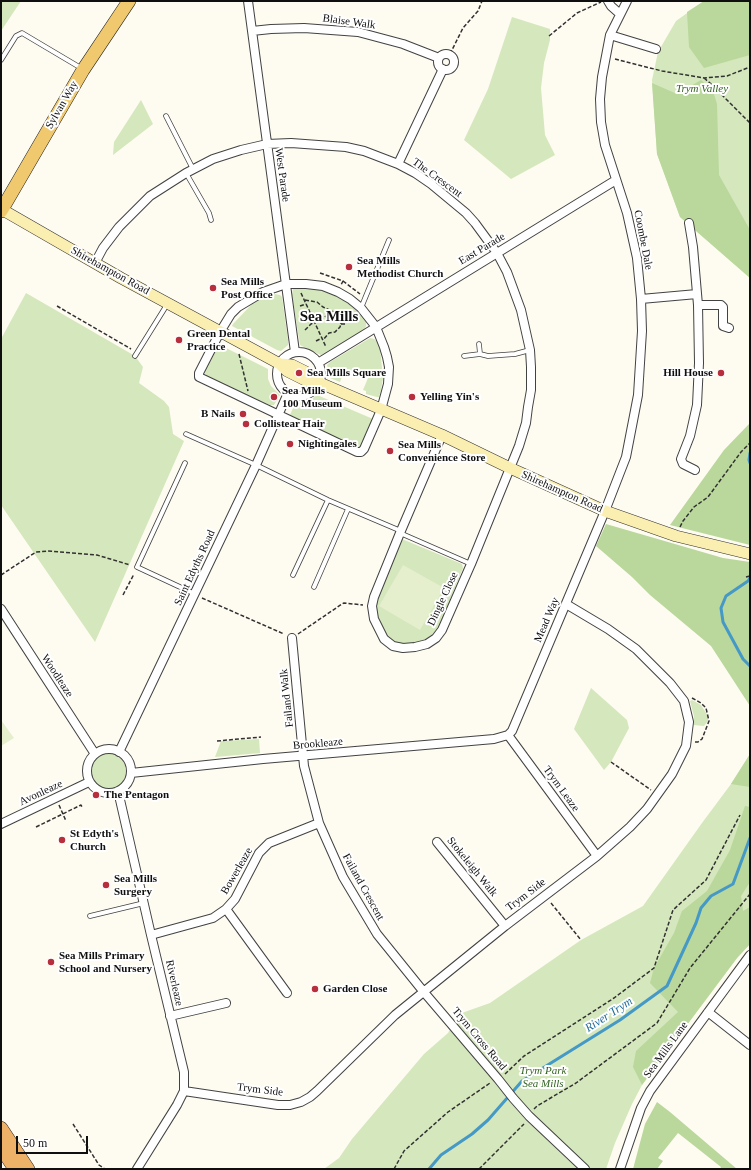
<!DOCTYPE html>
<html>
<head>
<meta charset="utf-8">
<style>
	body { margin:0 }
	#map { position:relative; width:751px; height:1170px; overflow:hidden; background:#fefbf1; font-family:Georgia,serif }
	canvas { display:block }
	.frame { position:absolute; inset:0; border:2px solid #0f0f0f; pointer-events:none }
	.scale { position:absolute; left:16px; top:1136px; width:72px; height:18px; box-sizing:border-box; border:2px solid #0f0f0f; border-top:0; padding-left:5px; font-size:12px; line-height:14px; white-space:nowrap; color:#0f0f0f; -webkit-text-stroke:3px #fff; paint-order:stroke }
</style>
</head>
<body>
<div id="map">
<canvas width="751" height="1170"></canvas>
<div class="frame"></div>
<div class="scale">50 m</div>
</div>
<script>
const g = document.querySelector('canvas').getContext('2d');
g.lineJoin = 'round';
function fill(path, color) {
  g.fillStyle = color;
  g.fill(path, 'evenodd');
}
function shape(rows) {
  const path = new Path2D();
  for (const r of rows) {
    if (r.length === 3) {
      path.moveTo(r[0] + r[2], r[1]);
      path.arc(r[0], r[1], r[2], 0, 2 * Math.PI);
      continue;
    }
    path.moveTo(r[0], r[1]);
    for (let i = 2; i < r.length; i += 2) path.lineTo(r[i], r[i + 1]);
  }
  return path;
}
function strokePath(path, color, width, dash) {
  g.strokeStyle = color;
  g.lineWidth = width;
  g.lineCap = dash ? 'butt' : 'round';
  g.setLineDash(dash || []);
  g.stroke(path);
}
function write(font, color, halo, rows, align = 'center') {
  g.font = font + ' Georgia,serif';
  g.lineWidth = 4;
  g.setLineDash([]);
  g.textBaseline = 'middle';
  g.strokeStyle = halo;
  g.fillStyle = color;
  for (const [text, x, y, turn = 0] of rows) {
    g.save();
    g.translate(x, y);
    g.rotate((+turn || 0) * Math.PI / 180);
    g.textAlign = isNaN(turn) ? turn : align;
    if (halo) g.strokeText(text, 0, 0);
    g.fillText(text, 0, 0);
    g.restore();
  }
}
const green = shape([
	[1,1,21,1,1,31],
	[704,1,750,1,750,278,680,217,657,154,652,80,658,52,676,21],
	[512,17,550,29,550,40,544,63,541,88,545,135,555,155,511,179,464,140,488,89],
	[141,100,153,124,113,155,114,142],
	[298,287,317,289,343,299,366,319,366,326,364,330,328,352,321,355,300,345,292,295,293,289],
	[26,293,135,356,143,367,139,383,164,401,169,407,173,434,184,441,95,642,1,505,1,339],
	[275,294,280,295,282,297,288,340,288,345,281,351,277,350,232,326,233,324,252,304,267,296],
	[370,338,374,339,378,342,380,348,383,378,381,390,379,397,377,397,366,394,366,391,363,390,368,378,345,368,340,382,330,378,328,368,327,365,330,362],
	[218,344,268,369,268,379,271,386,280,395,274,405,270,405,207,378,205,373,206,366],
	[317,395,373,419,362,444,359,447,355,447,290,415,295,403,304,402,313,398],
	[402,539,462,564,463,568,440,624,434,633,425,640,412,643,399,643,393,641,388,637,381,628,376,616,375,609,376,603],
	[591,688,627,720,629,728,611,762,604,770,574,729],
	[692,700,701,705,708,716,708,721,704,726,694,725,694,716,690,701],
	[259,739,260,753,215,757,221,741],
	[108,771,18],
	[750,754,750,944,737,958,642,1085,632,1104,615,1143,606,1169,324,1169,339,1158,352,1139,424,1054,448,1033,459,1014,490,1003,581,940,643,906,702,823,731,784]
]);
const forest = shape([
	[704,1,750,1,750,55,704,68,689,47,687,12],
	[701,80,713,91,717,104,719,175,750,230,750,278,680,217,657,154,652,83,677,94],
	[750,423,750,545,670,525,724,450],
	[606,524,723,558,750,562,750,706,711,646,650,595,632,577,596,546],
	[750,754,750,787,731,784],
	[745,806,750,807,750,882,741,896,743,911,750,907,750,944,737,958,642,1085,633,1067,636,1051,678,1012,650,983,654,968,674,933,682,911,707,891,730,850],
	[657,1102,670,1112,737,1169,720,1169,721,1167,678,1133,658,1158,663,1161,657,1169,633,1169,645,1124]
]);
const pitch = shape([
	[403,565,444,588,420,630,379,606],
	[1,720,14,738,1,746]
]);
const stream = shape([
	[750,453,749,460,750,463],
	[750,578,748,581,726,596,721,608,723,622,743,659,750,666],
	[429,1169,441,1155,472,1134,488,1120,522,1081,620,1020,667,986,696,923,701,908,711,896,733,884,750,838]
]);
const path = shape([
	[549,36,577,13,601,2],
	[450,54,463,28,478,11,482,1],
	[615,59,662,71,704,78,727,76,750,67],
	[704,78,710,83,750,123],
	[320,273,343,281,341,285],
	[343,281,360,294],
	[301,293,326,347],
	[305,300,317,302,323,307,334,312,339,317,341,324,340,327,335,332,329,333,323,340],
	[57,306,131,349],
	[300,306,306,304],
	[341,324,345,324],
	[305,330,311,324,334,312],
	[316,341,322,338],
	[239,354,248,391],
	[680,527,683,521,694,507,708,497,741,452,750,443],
	[1,575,36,552,48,551,97,555,130,565],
	[746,577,750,576],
	[123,595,134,574],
	[202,598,284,634],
	[298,634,342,604,344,603,363,605],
	[692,698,701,703,706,708,709,721,702,739,698,742,695,742],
	[217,741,261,737],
	[611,762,651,790],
	[59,805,66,821],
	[36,827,81,805,82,807],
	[551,903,581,940],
	[505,1074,524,1056,614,998,654,968,673,910,706,880,740,815],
	[534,1109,537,1106,576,1083,657,1023,690,968,750,894],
	[73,1124,99,1165,105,1169],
	[394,1169,404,1151,448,1112,490,1083],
	[479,1169,524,1124]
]);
const service = shape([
	[1,60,16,36,22,33,81,68],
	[166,116,193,169],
	[186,173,209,213,211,220],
	[361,308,389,240],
	[479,344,480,354],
	[135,356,168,303],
	[464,356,480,354,488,356,515,354,530,350],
	[186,434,256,465,328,500,401,531],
	[185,463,137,567,195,594],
	[400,533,471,564],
	[293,575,328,500],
	[314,587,348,509],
	[90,916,144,903]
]);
const minor = shape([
	[248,1,295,352],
	[608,1,611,6,620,14],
	[252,31,271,29,304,28,358,32,403,44,439,58],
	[610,35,656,49],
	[446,62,8],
	[398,164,443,69],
	[689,223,693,247,698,305,699,363,697,405,690,436,681,459,683,464,695,470],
	[95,263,103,248,119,227,150,196,186,173,213,159,241,150,267,144,291,143,346,147,364,151,398,164,415,173,431,184,466,213,475,223,497,253,507,272,521,310,530,350,531,367,531,390,528,407,526,423,519,446,471,564,442,630,436,638,427,644,415,647,403,648,393,646,384,639,374,619,372,606,374,597,400,533,442,435],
	[286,284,306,284,323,286,338,292,350,299,361,308,376,327,384,347,387,357,389,367,388,384,381,410,364,449,361,452,357,452,199,377,199,373,220,332,231,314,238,307,263,292,286,284],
	[641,299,697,294],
	[698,305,721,305,723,307,723,326,729,328],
	[299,374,22],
	[318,363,616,180],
	[1,609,95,754],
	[292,638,304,766,319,823,343,877,377,934,423,991,498,1079,513,1098,529,1116,585,1169],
	[508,735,597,856],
	[109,771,22],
	[119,752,256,465,288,393],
	[131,773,263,759,494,739,508,735,512,731,605,511,626,457,638,395,642,331,641,299,637,258,627,213,605,145,601,122,600,99,602,77,610,35,627,1],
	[118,791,151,935,184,1072,184,1091,177,1105,137,1169],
	[1,824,89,782],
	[437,842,505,926],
	[226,909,287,993],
	[151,935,213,918,226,909,235,899,259,853,269,843,319,823],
	[708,1012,750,1045],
	[170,1016,226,1003],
	[184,1091,278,1105,290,1105,301,1102,310,1097,317,1091,395,1015,505,926,597,856,630,827,647,809,672,774,686,746,689,722,684,701,670,683,636,649,608,629,566,604],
	[620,1169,641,1108,650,1091,750,955]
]);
const secondary = shape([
	[1,209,121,278,280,364,287,371,307,381,320,383,442,435,510,468,605,511,676,536,750,554],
	[280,364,292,365,310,374,320,383]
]);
const primary = shape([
	[1,211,83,70,129,1]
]);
const trunk = shape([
	[1,1128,28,1169],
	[1,1148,15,1169]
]);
const markers = [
	[349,267,4,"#b72e3d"],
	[213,288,4,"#b72e3d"],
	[179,340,4,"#b72e3d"],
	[299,373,4,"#b72e3d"],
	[721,373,4,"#b72e3d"],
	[274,397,4,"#b72e3d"],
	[412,397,4,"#b72e3d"],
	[243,414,4,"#b72e3d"],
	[246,424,4,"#b72e3d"],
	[290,444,4,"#b72e3d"],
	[390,451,4,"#b72e3d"],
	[96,795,4,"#b72e3d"],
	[62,840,4,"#b72e3d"],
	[106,885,4,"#b72e3d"],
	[51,962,4,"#b72e3d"],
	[315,989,4,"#b72e3d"]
];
const streetNames = [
	["Blaise Walk",349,22,8],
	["Sylvan Way",62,105,-60],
	["West Parade",282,175,82],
	["The Crescent",437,178,36],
	["Coombe Dale",643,240,79],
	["East Parade",482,249,-31],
	["Shirehampton Road",110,271,29],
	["Shirehampton Road",562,492,24],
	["Saint Edyths Road",195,568,-65],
	["Dingle Close",443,599,-65],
	["Mead Way",547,620,-67],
	["Woodleaze",57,676,57],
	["Failand Walk",287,698,-96],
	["Brookleaze",318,744,-5],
	["Trym Leaze",561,789,54],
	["Avonleaze",41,793,-25],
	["Stokeleigh Walk",472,867,51],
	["Bowerleaze",237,871,-60],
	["Failand Crescent",363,887,61],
	["Trym Side",526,895,-37],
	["Riverleaze",174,983,77],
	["Trym Cross Road",479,1039,50],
	["Sea Mills Lane",666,1050,-54],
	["Trym Side",260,1090,7]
];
const parkNames = [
	["Trym Valley",702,89],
	["Trym Park",543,1071],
	["Sea Mills",543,1084]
];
const poiNames = [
	["Sea Mills",357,261],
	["Methodist Church",357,274],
	["Sea Mills",221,282],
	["Post Office",221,295],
	["Green Dental",187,334],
	["Practice",187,347],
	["Sea Mills Square",307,373],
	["Hill House",713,373,"right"],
	["Sea Mills",282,391],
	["100 Museum",282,404],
	["Yelling Yin's",420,397],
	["B Nails",235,414,"right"],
	["Collistear Hair",254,424],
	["Nightingales",298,444],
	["Sea Mills",398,445],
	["Convenience Store",398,458],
	["The Pentagon",104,795],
	["St Edyth's",70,834],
	["Church",70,847],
	["Sea Mills",114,879],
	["Surgery",114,892],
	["Sea Mills Primary",59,956],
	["School and Nursery",59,969],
	["Garden Close",323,989]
];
const waterNames = [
	["River Trym",609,1015,-33]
];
const districtNames = [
	["Sea Mills",329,317]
];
fill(green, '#d5e7bc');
fill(forest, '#bad79c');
fill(pitch, '#e5efcd');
strokePath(stream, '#4499c6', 3);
strokePath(service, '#424242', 5.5);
strokePath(minor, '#424242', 10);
strokePath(secondary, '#313131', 12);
strokePath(primary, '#202020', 14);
strokePath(trunk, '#202020', 14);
strokePath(path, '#313131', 1.5, [4, 2]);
strokePath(service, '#fff', 4);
strokePath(minor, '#fff', 8);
strokePath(secondary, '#faeeb0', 11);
strokePath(primary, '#f0c96f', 13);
strokePath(trunk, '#eeb168', 13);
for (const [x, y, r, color] of markers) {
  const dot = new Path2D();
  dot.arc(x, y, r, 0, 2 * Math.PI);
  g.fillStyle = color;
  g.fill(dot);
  strokePath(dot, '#fff', 1.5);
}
write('11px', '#0f0f0f', '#fff', streetNames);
write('italic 11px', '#336322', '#fff', parkNames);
write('bold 11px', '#0f0f0f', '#fff', poiNames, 'left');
write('italic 12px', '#1f6b9a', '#fff', waterNames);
write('bold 15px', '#0f0f0f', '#fff', districtNames);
</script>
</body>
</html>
